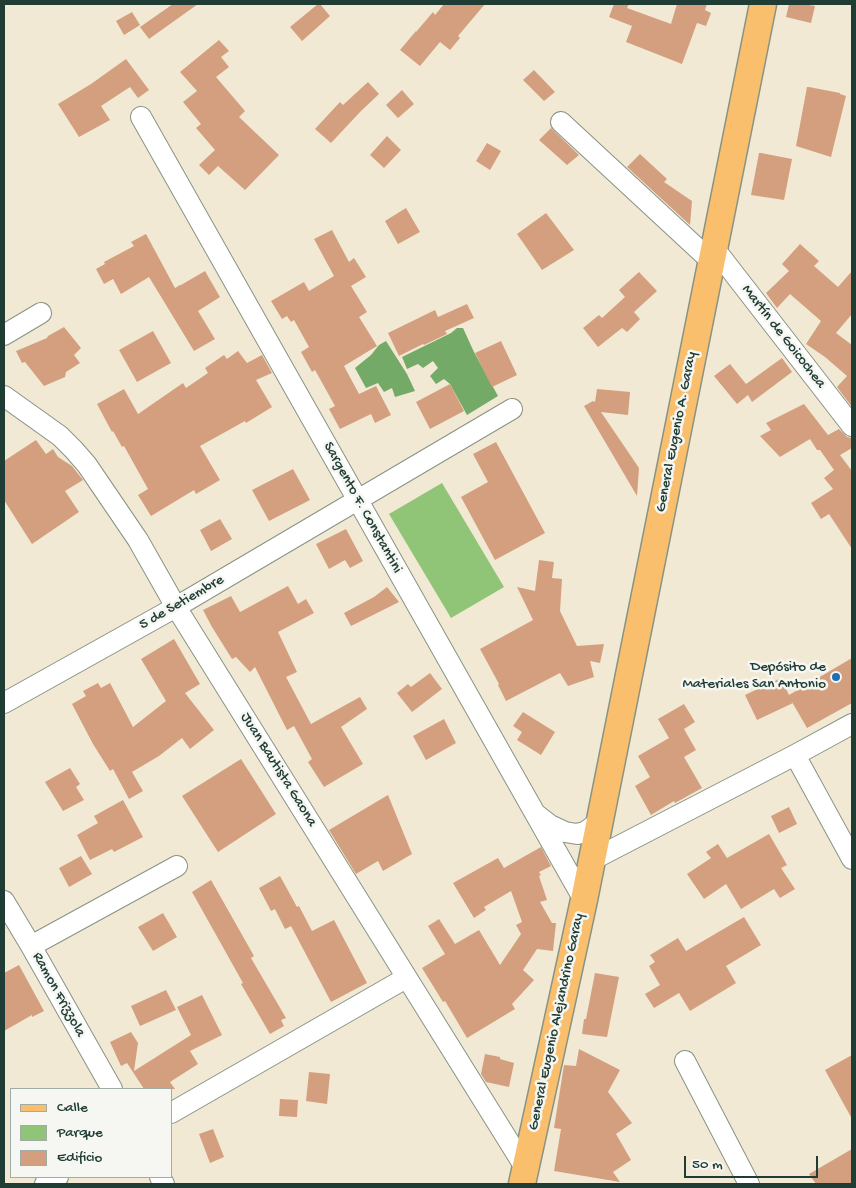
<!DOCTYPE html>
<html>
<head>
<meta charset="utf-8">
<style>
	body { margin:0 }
	#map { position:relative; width:856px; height:1188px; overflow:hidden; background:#f1e9d4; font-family:"Gochi Hand",sans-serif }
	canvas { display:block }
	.frame { position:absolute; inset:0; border:5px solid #1f3d34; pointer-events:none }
	.legend { position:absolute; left:10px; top:1088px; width:162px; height:90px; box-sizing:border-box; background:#f6f6f2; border:1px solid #a0aca6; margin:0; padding:6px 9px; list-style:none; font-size:15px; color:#1f3d34 }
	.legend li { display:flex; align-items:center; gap:10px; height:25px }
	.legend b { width:25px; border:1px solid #a0aca6 }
	.scale { position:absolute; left:684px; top:1156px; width:134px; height:22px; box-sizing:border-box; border:2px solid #1f3d34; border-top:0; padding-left:6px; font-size:15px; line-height:18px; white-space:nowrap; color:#1f3d34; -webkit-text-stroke:4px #f6f6f2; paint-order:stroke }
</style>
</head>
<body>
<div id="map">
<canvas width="856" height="1188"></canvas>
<div class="frame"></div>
<ul class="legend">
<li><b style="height:6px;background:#f9bf6d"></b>Calle</li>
<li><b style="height:14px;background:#90c476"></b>Parque</li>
<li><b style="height:14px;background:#d49f7f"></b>Edificio</li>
</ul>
<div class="scale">50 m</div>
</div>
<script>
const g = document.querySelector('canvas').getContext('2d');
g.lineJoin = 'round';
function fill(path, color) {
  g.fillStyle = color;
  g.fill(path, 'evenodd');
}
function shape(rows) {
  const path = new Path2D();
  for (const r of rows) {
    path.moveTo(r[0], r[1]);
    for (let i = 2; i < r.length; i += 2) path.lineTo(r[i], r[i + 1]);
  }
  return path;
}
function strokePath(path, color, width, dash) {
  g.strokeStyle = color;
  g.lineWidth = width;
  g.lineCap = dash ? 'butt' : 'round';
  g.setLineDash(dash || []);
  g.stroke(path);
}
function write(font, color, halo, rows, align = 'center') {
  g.font = font + ' "Gochi Hand",sans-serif';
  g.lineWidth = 5;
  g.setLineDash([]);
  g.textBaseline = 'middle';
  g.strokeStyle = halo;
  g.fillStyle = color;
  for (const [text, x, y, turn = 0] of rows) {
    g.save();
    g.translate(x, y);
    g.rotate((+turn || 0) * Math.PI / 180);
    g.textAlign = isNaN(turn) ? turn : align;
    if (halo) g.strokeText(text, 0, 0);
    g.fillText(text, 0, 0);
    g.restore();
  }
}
const green = shape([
	[442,483,504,587,451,618,389,514]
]);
const forest = shape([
	[457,328,463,328,474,352,498,396,467,415,450,384,444,379,436,384,430,376,438,368,433,361,423,368,418,364,407,369,402,357,451,333],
	[386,341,407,374,415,391,395,397,392,388,384,392,378,383,366,388,355,368,371,355,379,345]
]);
const building = shape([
	[173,4,198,4,149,39,140,27],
	[318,4,320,4,330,16,302,41,290,27],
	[444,4,485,4,458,36,460,38,450,50,440,42,420,66,400,50,416,31,416,32,433,12,435,15],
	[614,4,629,4,627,8,671,24,677,4,707,4,705,10,711,13,706,26,697,23,682,64,626,42,632,26,609,17],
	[789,4,803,4,815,6,811,23,786,17],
	[132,12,140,25,124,35,116,21],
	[219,40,229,51,221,57,229,67,216,77,245,111,239,117,279,155,245,190,218,166,209,175,199,165,215,150,196,128,201,124,183,102,197,91,180,72],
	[126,59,149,90,138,98,130,87,101,106,110,120,79,137,58,104,91,84],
	[534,70,555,92,544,101,523,80],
	[368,82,379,94,361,111,331,143,315,129,340,102,343,105],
	[807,87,809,87,840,93,840,94,846,96,831,157,796,146],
	[402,90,414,104,398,118,386,105],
	[551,128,579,155,567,165,539,140],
	[387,136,401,150,384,168,370,155],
	[487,143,501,151,490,170,476,161],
	[759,153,761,153,792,159,784,200,751,195],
	[640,154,667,179,664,182,692,201,690,225,627,167],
	[406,208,420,232,398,244,385,221],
	[546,213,574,250,542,270,517,234],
	[332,230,349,262,354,258,366,277,351,286,367,312,359,317,377,346,344,366,359,394,376,386,391,415,375,423,371,414,340,429,329,409,335,406,315,370,312,372,301,352,309,347,294,320,291,322,287,316,282,319,271,301,304,282,309,291,334,276,314,239],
	[146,234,175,288,180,285,181,285,205,271,220,297,198,311,215,339,194,351,149,277,121,294,113,279,104,284,96,269,105,264,104,262,134,246,131,242],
	[800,244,819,261,814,266,838,287,852,271,852,314,836,333,852,345,852,407,837,387,847,376,825,357,806,344,821,321,790,294,777,308,766,293,789,271,782,264],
	[639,272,657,291,634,312,640,319,627,332,622,328,598,347,583,328,599,315,602,318,625,297,619,290],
	[467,304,474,318,445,331,447,334,424,345,423,344,399,356,388,333,435,310,438,317],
	[64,327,81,348,74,355,80,363,66,372,65,377,44,386,25,362,22,363,16,351,47,338,48,336],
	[153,331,171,363,137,382,119,350],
	[501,341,517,375,492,387,475,353],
	[238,351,247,363,262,355,272,373,256,380,272,407,246,423,245,421,200,446,220,480,196,494,194,490,151,516,138,495,148,489,124,446,122,447,113,431,112,432,97,404,124,389,138,414,183,383,186,388,208,373,205,368,224,355,227,359],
	[782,358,792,372,752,402,748,395,737,404,714,376,730,364,746,384],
	[450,384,464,411,430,429,416,402],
	[597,389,630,392,628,415,601,412,639,468,637,496,584,406,593,401,595,402],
	[804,404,828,435,839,429,847,437,852,438,852,448,840,455,852,471,852,549,829,514,821,519,811,503,833,489,824,478,834,470,820,450,817,450,810,439,780,457,760,436,771,430,766,423],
	[36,440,46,454,53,449,58,457,72,466,83,480,65,491,79,512,32,544,4,500,4,461],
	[496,442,545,533,495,560,461,497,488,482,473,454],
	[293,469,310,500,269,521,252,490],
	[220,519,232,539,211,551,200,530],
	[346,529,363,561,350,568,345,560,329,569,316,544],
	[539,560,554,562,552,578,562,579,560,611,577,646,604,644,600,663,590,661,594,677,568,686,560,673,506,701,498,685,499,684,480,649,533,620,517,587,535,591],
	[288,586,298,604,306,599,314,613,278,632,297,672,286,677,311,724,360,697,367,709,341,727,363,764,324,787,308,762,312,759,294,726,287,730,255,667,250,672,236,657,232,659,212,627,203,610,231,596,240,612],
	[387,587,399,602,351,626,344,613,374,597],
	[174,639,200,684,185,693,214,730,190,749,182,738,159,756,132,772,143,791,129,799,113,769,110,771,93,744,72,704,86,696,83,691,98,683,101,688,110,683,133,727,166,701,141,659],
	[852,658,852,703,807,728,792,702,793,703,757,720,745,695,781,678,789,695],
	[430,673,442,689,412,712,397,693,408,684,411,687],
	[684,704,695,722,684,729,696,750,684,757,702,788,675,803,674,801,651,815,635,786,650,777,638,756,669,738,658,719],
	[523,712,555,732,541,755,517,740,522,732,513,726],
	[444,719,456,743,426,760,413,736],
	[241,759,276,814,218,852,182,796],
	[70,768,80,784,76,787,84,800,63,811,45,782],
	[388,795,412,854,383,871,378,861,356,874,329,830],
	[123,800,143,837,114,852,112,849,90,860,77,835,98,823,94,816],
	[789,807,797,824,779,833,771,816],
	[769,834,787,865,781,868,795,889,780,898,774,889,741,909,726,884,704,899,687,874,711,858,706,852,718,844,727,858],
	[541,847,551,866,539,872,541,875,539,876,547,900,540,902,552,923,556,923,553,951,537,949,523,970,534,980,512,1004,515,1009,467,1038,445,1001,443,1002,422,968,445,954,428,926,439,919,455,944,479,930,500,965,521,934,516,925,522,922,511,891,484,907,486,910,474,918,453,883,498,858,504,868],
	[81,856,92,874,69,887,59,868],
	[280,876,297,907,299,906,312,931,334,920,367,983,331,1002,291,926,285,929,275,909,271,911,259,888],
	[211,880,254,956,251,958,286,1018,281,1020,284,1026,270,1034,241,984,243,983,192,892],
	[163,913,177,937,153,951,138,927],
	[744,917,761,945,726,966,736,983,690,1011,679,993,654,1008,645,994,660,985,649,966,655,962,650,955,678,938,686,951],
	[19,965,44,1011,32,1017,32,1015,4,1031,4,973],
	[595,973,619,977,607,1037,582,1034,584,1019,586,1019],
	[166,990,176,1010,140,1026,131,1006],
	[202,995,222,1035,190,1051,198,1064,170,1082,175,1089,144,1089,127,1063,121,1066,110,1042,131,1032,138,1043,134,1071,191,1035,177,1007],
	[579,1049,620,1070,608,1092,632,1123,616,1134,631,1160,613,1172,620,1182,554,1171,561,1129,554,1128,564,1065,576,1066],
	[485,1054,500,1057,500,1059,514,1063,509,1087,486,1082,481,1074],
	[852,1055,852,1119,825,1070],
	[309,1072,330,1074,327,1104,306,1101],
	[280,1099,298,1100,297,1117,279,1116],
	[213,1129,224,1157,210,1163,199,1134],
	[852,1149,852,1184,816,1184,809,1174]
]);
const minor = shape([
	[141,117,584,900],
	[561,122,711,261],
	[714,248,852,426],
	[4,335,41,313],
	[4,396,60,436,74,450,87,465,138,540,176,607,526,1169],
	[4,703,176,607,512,409],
	[795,755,852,859],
	[537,815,550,825,565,832,577,834,585,832,599,822],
	[592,860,795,755,852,724],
	[4,901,31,946,112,1089],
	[31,946,177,866],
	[685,1061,749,1184],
	[171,1113,406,978],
	[160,1177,164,1184],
	[45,1184,58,1177]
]);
const major = shape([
	[522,1184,584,900,763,4]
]);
const markers = [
	[836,677,5,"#1f6fb2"]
];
const streetNames = [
	["Martín de Goicochea",783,337,52],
	["General Eugenio A. Garay",677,432,-79],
	["Sargento F. Constantini",362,508,61],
	["5 de Setiembre",182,603,-30],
	["Juan Bautista Gaona",278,770,58],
	["Ramon Frizzola",58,995,61],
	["General Eugenio Alejandrino Garay",557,1022,-78]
];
const poiNames = [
	["Depósito de",826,668],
	["Materiales San Antonio",826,685]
];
fill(green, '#90c476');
fill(forest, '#74aa67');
fill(building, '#d49f7f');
strokePath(minor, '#889384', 22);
strokePath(major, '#889384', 29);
strokePath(minor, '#fff', 20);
strokePath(major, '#f9bf6d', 26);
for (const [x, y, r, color] of markers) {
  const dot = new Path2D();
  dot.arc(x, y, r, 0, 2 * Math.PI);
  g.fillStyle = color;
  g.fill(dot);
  strokePath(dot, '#f6f6f2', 2);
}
write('15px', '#1f3d34', '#f6f6f2', streetNames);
write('15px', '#1f3d34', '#f6f6f2', poiNames, 'right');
</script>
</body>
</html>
